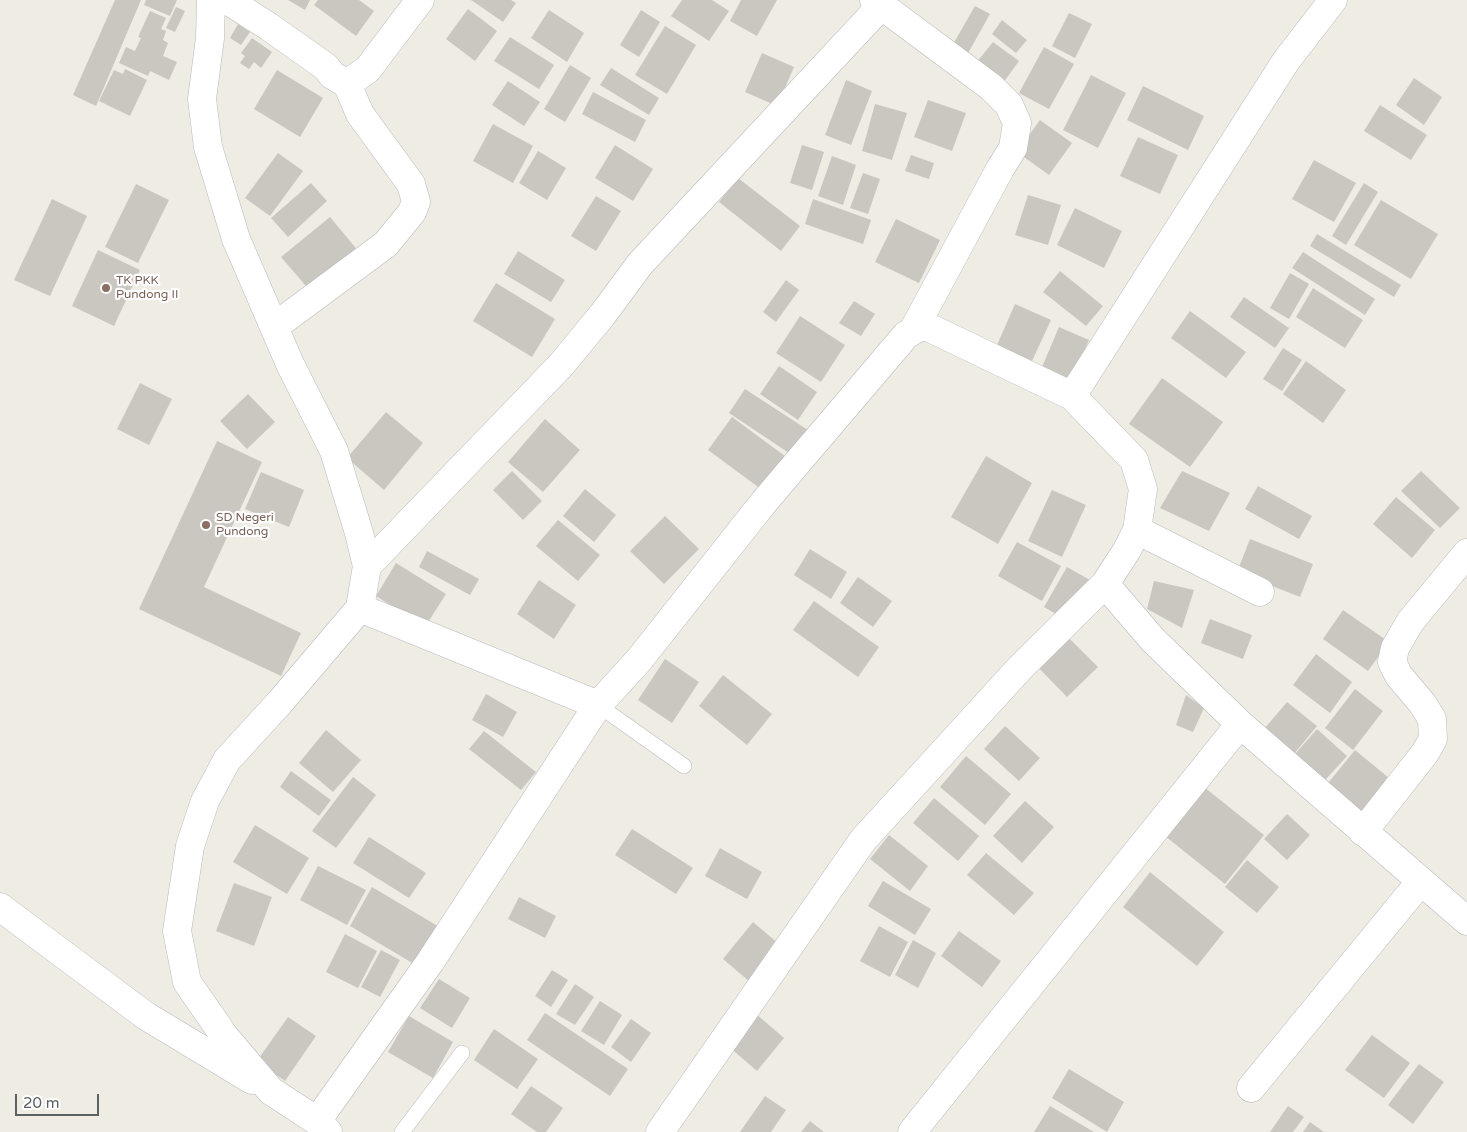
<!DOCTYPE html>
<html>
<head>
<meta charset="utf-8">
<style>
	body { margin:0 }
	#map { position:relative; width:1467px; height:1132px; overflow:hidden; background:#efece4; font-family:"Varela Round",sans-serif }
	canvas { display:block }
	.scale { position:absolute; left:15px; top:1094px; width:84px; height:22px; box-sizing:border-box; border:2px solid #5c6165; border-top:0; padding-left:6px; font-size:15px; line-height:18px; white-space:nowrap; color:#5c6165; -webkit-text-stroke:4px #fff; paint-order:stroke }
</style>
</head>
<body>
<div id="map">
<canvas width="1467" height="1132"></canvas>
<div class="scale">20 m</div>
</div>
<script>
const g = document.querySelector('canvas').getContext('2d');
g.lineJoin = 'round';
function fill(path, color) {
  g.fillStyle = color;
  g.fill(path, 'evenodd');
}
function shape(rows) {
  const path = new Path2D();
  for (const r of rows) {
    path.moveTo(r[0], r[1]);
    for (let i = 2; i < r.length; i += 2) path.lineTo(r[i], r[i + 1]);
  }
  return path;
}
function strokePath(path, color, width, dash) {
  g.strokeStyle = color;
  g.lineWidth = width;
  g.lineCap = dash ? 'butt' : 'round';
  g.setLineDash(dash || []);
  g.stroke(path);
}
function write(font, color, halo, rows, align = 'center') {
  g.font = font + ' "Varela Round",sans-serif';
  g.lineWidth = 4.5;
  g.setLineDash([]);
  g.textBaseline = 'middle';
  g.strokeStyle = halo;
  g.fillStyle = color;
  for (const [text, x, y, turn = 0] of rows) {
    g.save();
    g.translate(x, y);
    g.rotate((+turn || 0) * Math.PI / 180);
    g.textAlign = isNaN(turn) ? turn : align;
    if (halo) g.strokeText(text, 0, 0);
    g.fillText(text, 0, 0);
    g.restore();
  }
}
const building = shape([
	[115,0,141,0,96,106,73,95],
	[146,0,177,0,170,16,144,5],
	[288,0,310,0,305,10],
	[318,0,359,0,374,11,356,36,314,5],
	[471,0,511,0,516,3,503,22],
	[682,0,712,0,729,11,709,41,671,16],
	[741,0,777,0,757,36,730,21],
	[975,6,990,14,967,55,952,46],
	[176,7,185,11,175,32,166,28],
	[468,9,497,31,475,61,446,39],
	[549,10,584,33,567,62,531,38],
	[641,10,660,22,639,57,620,45],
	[150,11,166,18,161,29,166,31,163,40,168,43,163,56,177,62,169,80,150,71,148,76,119,63,126,47,135,51,141,38,138,37],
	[1069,13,1092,24,1075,58,1052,46],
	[1002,20,1027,40,1016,53,992,34],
	[238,24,250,32,241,45,230,38],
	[665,26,696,45,667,94,635,75],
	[510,37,554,65,539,89,494,61],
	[252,38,272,52,261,68,254,62,249,69,240,63,245,56,241,53],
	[993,42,1019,61,1003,83,976,63],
	[1044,47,1074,64,1049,109,1019,93],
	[762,53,794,67,777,106,745,92],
	[570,65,591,78,565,122,544,109],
	[611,68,659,98,649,115,600,85],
	[125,69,147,80,130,116,99,101,114,70,123,74],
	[277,70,323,98,300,137,254,109],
	[1091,75,1126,93,1098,148,1063,130],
	[1414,78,1442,97,1424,125,1396,105],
	[846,80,872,91,851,145,825,135],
	[508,81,540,102,524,126,492,105],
	[1143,86,1204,116,1188,150,1127,120],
	[593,92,646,120,635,142,582,114],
	[928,100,966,113,952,151,914,137],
	[875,104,907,113,892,160,862,151],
	[1380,105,1427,135,1411,160,1364,131],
	[1040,120,1072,143,1049,175,1017,152],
	[493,124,533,146,513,183,473,161],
	[1138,137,1178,155,1160,194,1120,176],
	[615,145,653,169,633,201,595,178],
	[802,145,824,152,812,190,790,183],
	[538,151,566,168,547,200,519,183],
	[278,153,303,171,270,216,245,198],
	[911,155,934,163,929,179,905,171],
	[832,156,856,165,843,205,818,196],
	[1314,160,1356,183,1334,222,1292,199],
	[863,173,880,179,868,214,850,208],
	[738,178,800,226,781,251,719,202],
	[311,183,327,201,288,237,271,218],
	[1364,183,1378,192,1346,245,1332,236],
	[136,184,169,200,138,263,105,247],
	[1028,195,1061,205,1048,245,1015,235],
	[596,196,621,211,596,251,571,236],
	[52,199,87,216,50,296,14,280],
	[813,199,871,220,863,244,805,224],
	[1381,200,1438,234,1411,279,1354,245],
	[1075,208,1122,231,1104,268,1057,245],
	[330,217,360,253,312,293,281,257],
	[896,219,940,240,919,283,875,262],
	[1317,234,1401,285,1394,297,1310,246],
	[98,250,140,270,114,326,72,306],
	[518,251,565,280,551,302,504,274],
	[1303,252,1375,299,1365,315,1292,268],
	[1060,271,1103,306,1086,326,1043,292],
	[1290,273,1309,284,1289,319,1270,308],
	[786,280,799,290,776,322,763,312],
	[496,283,555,319,532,357,473,321],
	[1313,288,1363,320,1345,348,1296,317],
	[1244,297,1289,328,1275,348,1230,317],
	[854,301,875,314,861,336,839,323],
	[1015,304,1051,320,1032,361,997,345],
	[1190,311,1246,352,1226,378,1171,338],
	[800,316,845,345,821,382,776,353],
	[1059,327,1089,340,1072,380,1042,367],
	[1283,348,1302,360,1282,391,1263,379],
	[1306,361,1346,390,1323,423,1283,394],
	[779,366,817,392,798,420,760,394],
	[1162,378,1223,422,1190,467,1129,424],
	[140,383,172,399,149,445,117,429],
	[745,389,808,430,792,455,729,413],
	[248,394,275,422,247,449,220,421],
	[386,412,423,443,384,490,347,458],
	[732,417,789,459,765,492,708,450],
	[545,419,580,450,543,492,508,462],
	[217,441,262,462,204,587,301,633,281,676,139,609],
	[986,456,1032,483,998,544,951,517],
	[512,471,542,501,523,520,493,490],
	[1182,471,1230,493,1209,531,1160,508],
	[1421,471,1460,508,1440,528,1401,491],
	[261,472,304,490,289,527,245,509],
	[1258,486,1312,516,1299,539,1245,509],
	[585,489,616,515,594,542,563,516],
	[1052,490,1086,505,1062,557,1028,541],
	[1396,497,1435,530,1412,558,1373,524],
	[665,516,699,549,664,584,630,551],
	[558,520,600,555,578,581,536,546],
	[1250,539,1313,564,1300,597,1237,572],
	[1017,542,1061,566,1042,601,998,576],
	[810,549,847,572,831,599,794,575],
	[427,551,479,579,470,595,419,567],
	[396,563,446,594,425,627,376,596],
	[1067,567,1090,580,1066,620,1044,607],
	[858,577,892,601,873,627,840,603],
	[539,580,576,605,554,639,517,614],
	[1154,581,1194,590,1182,628,1147,609],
	[814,601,879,647,858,677,793,630],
	[1343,610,1389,642,1368,671,1323,639],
	[1210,619,1252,635,1243,659,1201,643],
	[1063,632,1098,667,1067,697,1033,662],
	[1316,654,1352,682,1330,713,1293,685],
	[665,659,699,682,672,723,638,700],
	[723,675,772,714,747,745,699,706],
	[1355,689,1383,711,1353,750,1325,728],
	[486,694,517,712,503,737,472,720],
	[1186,695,1204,708,1193,732,1176,725],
	[1287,702,1317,726,1289,760,1259,735],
	[1005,726,1040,758,1019,781,984,749],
	[1317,729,1347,756,1318,788,1288,762],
	[326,730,361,760,333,792,299,763],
	[484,731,536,772,521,790,469,749],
	[1355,750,1395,783,1365,821,1324,788],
	[966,756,1011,794,985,825,940,787],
	[291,771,331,800,319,816,280,787],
	[353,777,376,795,336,848,312,831],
	[1204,787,1264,835,1225,884,1165,836],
	[934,798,979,836,958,861,913,823],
	[1025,801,1054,827,1022,863,993,836],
	[1287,814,1310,835,1287,860,1264,839],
	[255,825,309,858,287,894,233,862],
	[632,829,693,868,676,894,615,855],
	[889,835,928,866,910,891,870,859],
	[369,837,426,873,409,898,353,863],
	[720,848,762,872,747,899,705,876],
	[986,853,1034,893,1014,915,967,875],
	[1247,860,1279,887,1257,913,1225,887],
	[318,866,366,890,347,925,300,900],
	[1150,872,1224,932,1197,966,1123,907],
	[883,881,931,909,915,935,868,906],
	[234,883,272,897,254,946,216,931],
	[372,887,441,928,419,967,350,926],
	[519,897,556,916,545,938,508,919],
	[753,922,780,945,749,981,723,959],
	[879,926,908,942,890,977,860,961],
	[959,931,1001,961,982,987,941,956],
	[345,934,377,951,358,988,326,972],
	[913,940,936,953,918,988,895,975],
	[381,950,400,960,380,997,361,987],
	[552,970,568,980,551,1007,535,996],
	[439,979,470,998,452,1028,420,1008],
	[575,984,594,997,575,1025,556,1014],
	[600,1001,622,1015,604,1045,581,1031],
	[545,1013,628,1069,610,1096,527,1040],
	[755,1013,784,1038,757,1071,728,1046],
	[409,1016,453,1042,433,1078,388,1052],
	[288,1017,316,1036,285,1081,257,1061],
	[631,1019,651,1033,631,1062,611,1047],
	[494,1029,538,1059,517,1089,474,1060],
	[1372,1035,1410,1063,1384,1098,1345,1070],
	[1419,1064,1444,1082,1413,1124,1388,1105],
	[1069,1069,1124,1102,1107,1132,1052,1098],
	[531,1086,563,1108,546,1132,537,1132,511,1114],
	[765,1096,786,1110,771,1132,740,1132],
	[1050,1106,1094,1132,1034,1132],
	[1288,1106,1304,1117,1293,1132,1270,1132],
	[810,1121,824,1132,801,1132],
	[1310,1122,1324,1132,1303,1132]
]);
const lane = shape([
	[598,705,684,766],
	[402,1132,462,1053]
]);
const street = shape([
	[211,0,210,38,202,99,208,147,236,239,290,364,334,451,359,533,367,566,360,608,281,701,227,760,205,801,190,846,177,931,187,982,225,1037,271,1091,317,1121,328,1132],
	[227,0,268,26,326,67,332,75,347,84,360,114,411,184,416,202,412,212,386,244,274,327],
	[874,0,991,87,1009,105,1017,123,1013,148,1000,169,914,329],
	[347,84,368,69,420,0],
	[1072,396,1286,61,1333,0],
	[1137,530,1260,592],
	[367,566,561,365,603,314,640,264,881,6],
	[1105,584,1153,640,1240,724,1467,921],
	[360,608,598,705,639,660,764,502,906,335,923,325,932,329,1072,396,1134,460,1143,489,1137,530,1127,550,1105,584,1020,668,863,840,660,1132],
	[1363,832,1425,753,1433,739,1432,719,1422,703,1399,676,1392,662,1395,648,1410,622,1467,553],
	[0,907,146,1016,252,1080],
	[1251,1088,1421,881],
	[317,1121,430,962,598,705],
	[912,1132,1240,724]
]);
const markers = [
	[106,288,5,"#8d6e63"],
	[206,525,5,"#8d6e63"]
];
const educationNames = [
	["TK PKK",116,281],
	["Pundong II",116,295],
	["SD Negeri",216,518],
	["Pundong",216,532]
];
fill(building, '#cac7c1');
strokePath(lane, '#b7babe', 16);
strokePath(street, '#b7babe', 29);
strokePath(lane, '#fff', 15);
strokePath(street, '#fff', 28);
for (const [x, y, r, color] of markers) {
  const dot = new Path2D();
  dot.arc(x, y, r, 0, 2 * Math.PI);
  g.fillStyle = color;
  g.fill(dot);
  strokePath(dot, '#fff', 2);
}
write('12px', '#785e54', '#fff', educationNames, 'left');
</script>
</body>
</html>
